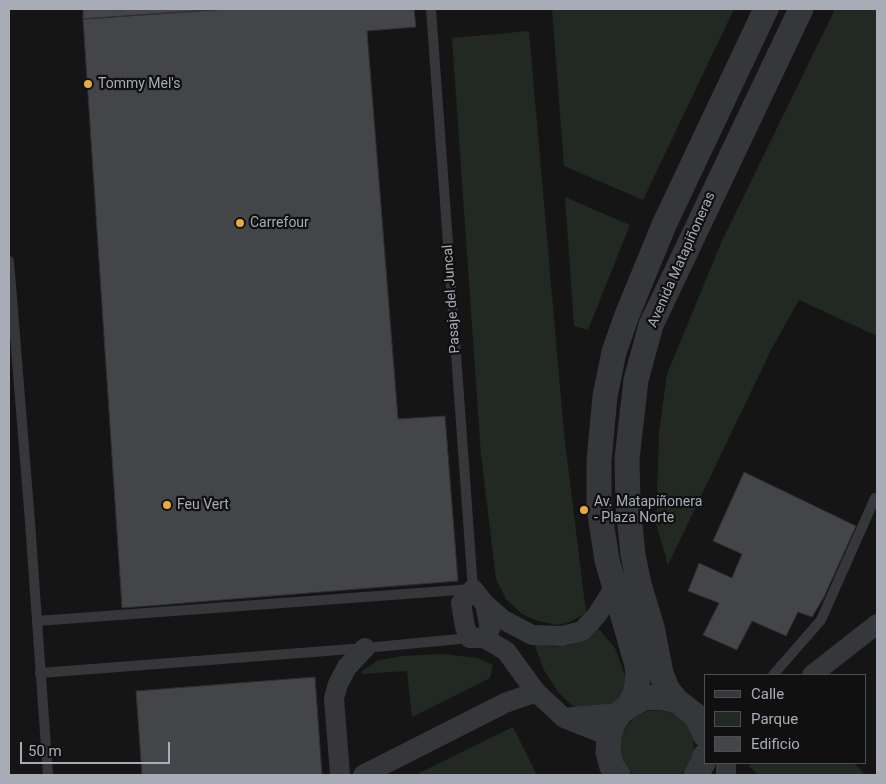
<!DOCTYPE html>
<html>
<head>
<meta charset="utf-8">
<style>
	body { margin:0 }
	#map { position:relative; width:886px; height:784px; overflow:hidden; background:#151516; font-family:Roboto,sans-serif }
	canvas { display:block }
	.frame { position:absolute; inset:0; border:10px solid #a7acb6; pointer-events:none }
	.legend { position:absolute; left:704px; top:674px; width:162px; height:90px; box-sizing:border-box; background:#101011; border:1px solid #4c4e53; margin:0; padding:6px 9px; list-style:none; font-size:15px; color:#a7acb6 }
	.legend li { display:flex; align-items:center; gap:10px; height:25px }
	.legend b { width:25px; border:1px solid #4c4e53 }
	.scale { position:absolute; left:20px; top:742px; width:150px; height:22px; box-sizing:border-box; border:2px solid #a7acb6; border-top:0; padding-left:6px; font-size:15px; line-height:18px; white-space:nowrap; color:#a7acb6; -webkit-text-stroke:4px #101011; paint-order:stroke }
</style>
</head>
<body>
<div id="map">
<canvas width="886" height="784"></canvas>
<div class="frame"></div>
<ul class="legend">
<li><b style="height:6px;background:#36373b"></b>Calle</li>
<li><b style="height:14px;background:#212922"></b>Parque</li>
<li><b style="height:14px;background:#444549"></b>Edificio</li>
</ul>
<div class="scale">50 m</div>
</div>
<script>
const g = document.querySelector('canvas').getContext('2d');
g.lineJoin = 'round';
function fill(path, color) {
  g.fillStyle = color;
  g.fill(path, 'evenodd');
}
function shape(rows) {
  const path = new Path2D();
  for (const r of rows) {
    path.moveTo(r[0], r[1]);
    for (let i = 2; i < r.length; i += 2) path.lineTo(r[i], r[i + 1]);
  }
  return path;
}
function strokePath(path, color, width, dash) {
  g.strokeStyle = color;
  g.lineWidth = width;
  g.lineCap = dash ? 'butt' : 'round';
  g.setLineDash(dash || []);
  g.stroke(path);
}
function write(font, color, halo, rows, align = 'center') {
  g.font = font + ' Roboto,sans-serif';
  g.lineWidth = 4.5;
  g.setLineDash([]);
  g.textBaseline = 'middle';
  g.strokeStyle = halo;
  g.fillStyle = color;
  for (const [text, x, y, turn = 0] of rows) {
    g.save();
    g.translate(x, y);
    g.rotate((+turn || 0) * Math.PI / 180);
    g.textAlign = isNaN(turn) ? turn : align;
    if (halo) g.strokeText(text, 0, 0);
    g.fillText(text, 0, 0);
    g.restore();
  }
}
const green = shape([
	[552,9,734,9,643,200,564,166],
	[835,9,877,9,877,336,799,300,772,348,668,565,656,524,659,432,667,374,721,243],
	[529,31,564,433,586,613,572,621,558,625,538,621,522,614,506,599,496,579,481,455,452,38],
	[565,197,630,225,588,330,574,326],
	[597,627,615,648,626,678,626,689,618,704,577,708,568,702,559,693,552,683,544,670,534,643,554,647,571,645,587,637],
	[443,654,478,658,493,665,490,678,412,717,407,671,361,674,362,671,379,660,402,656],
	[659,710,671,713,681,719,689,727,693,739,694,752,690,765,680,775,634,775,627,769,622,759,620,747,622,735,628,725,636,716,647,711],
	[513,727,537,775,415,775],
	[753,763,854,763,865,775,758,775,749,766]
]);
const building = shape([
	[83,9,226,9,83,19,83,9],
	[226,9,414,9,416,27,367,31,398,419,445,416,458,581,122,608,83,19,226,9],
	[744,472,856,526,824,597,812,617,798,612,786,636,752,621,737,650,703,635,719,603,688,591,699,563,732,578,742,554,713,541,744,472],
	[315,677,322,775,142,775,136,691,315,677]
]);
const service = shape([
	[9,261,30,522,48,775],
	[37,621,473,589,431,9],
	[40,673,365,648,470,638],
	[773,675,821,620,875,498]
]);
const minor = shape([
	[485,604,502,619,532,635,562,636,582,631,597,615,614,588],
	[484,638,490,629,485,604,473,589,461,603,465,627,470,638,484,638,506,651,536,692,564,718,609,736],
	[812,675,877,624],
	[571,717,620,713],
	[726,763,726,775],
	[340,775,334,698,338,684,347,667,365,648],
	[363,775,505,703,536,692]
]);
const tertiary = shape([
	[677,701,667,689,661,673,652,627,639,584,633,555,628,504,627,459,636,380,651,325,801,9],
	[630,705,636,691,638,677,637,665,607,560,599,508,599,461,605,396,614,352,627,315,664,225,766,9],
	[618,775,612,767,608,752,609,736,613,724,620,713,630,705,644,698,660,697,677,701,695,715,701,725,705,735],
	[696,775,703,763,705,756]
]);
const markers = [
	[88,84,5,"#e9ac3a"],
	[240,223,5,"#e9ac3a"],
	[167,505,5,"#e9ac3a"],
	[584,510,5,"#e9ac3a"]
];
const poiNames = [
	["Tommy Mel's",98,84],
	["Carrefour",250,223],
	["Av. Matapiñonera",594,502],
	["- Plaza Norte",594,518],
	["Feu Vert",177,505]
];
const streetNames = [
	["Avenida Matapiñoneras",682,260,-66],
	["Pasaje del Juncal",452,299,-94]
];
fill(green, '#212922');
fill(building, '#444549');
strokePath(building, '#2f2f32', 1);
strokePath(service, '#36373b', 10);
strokePath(minor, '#36373b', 20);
strokePath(tertiary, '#36373b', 25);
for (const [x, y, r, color] of markers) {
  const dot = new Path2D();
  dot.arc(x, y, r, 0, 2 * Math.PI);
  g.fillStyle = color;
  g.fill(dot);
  strokePath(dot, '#101011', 2);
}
write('14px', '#a7acb6', '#101011', poiNames, 'left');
write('14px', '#a7acb6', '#101011', streetNames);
</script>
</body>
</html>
